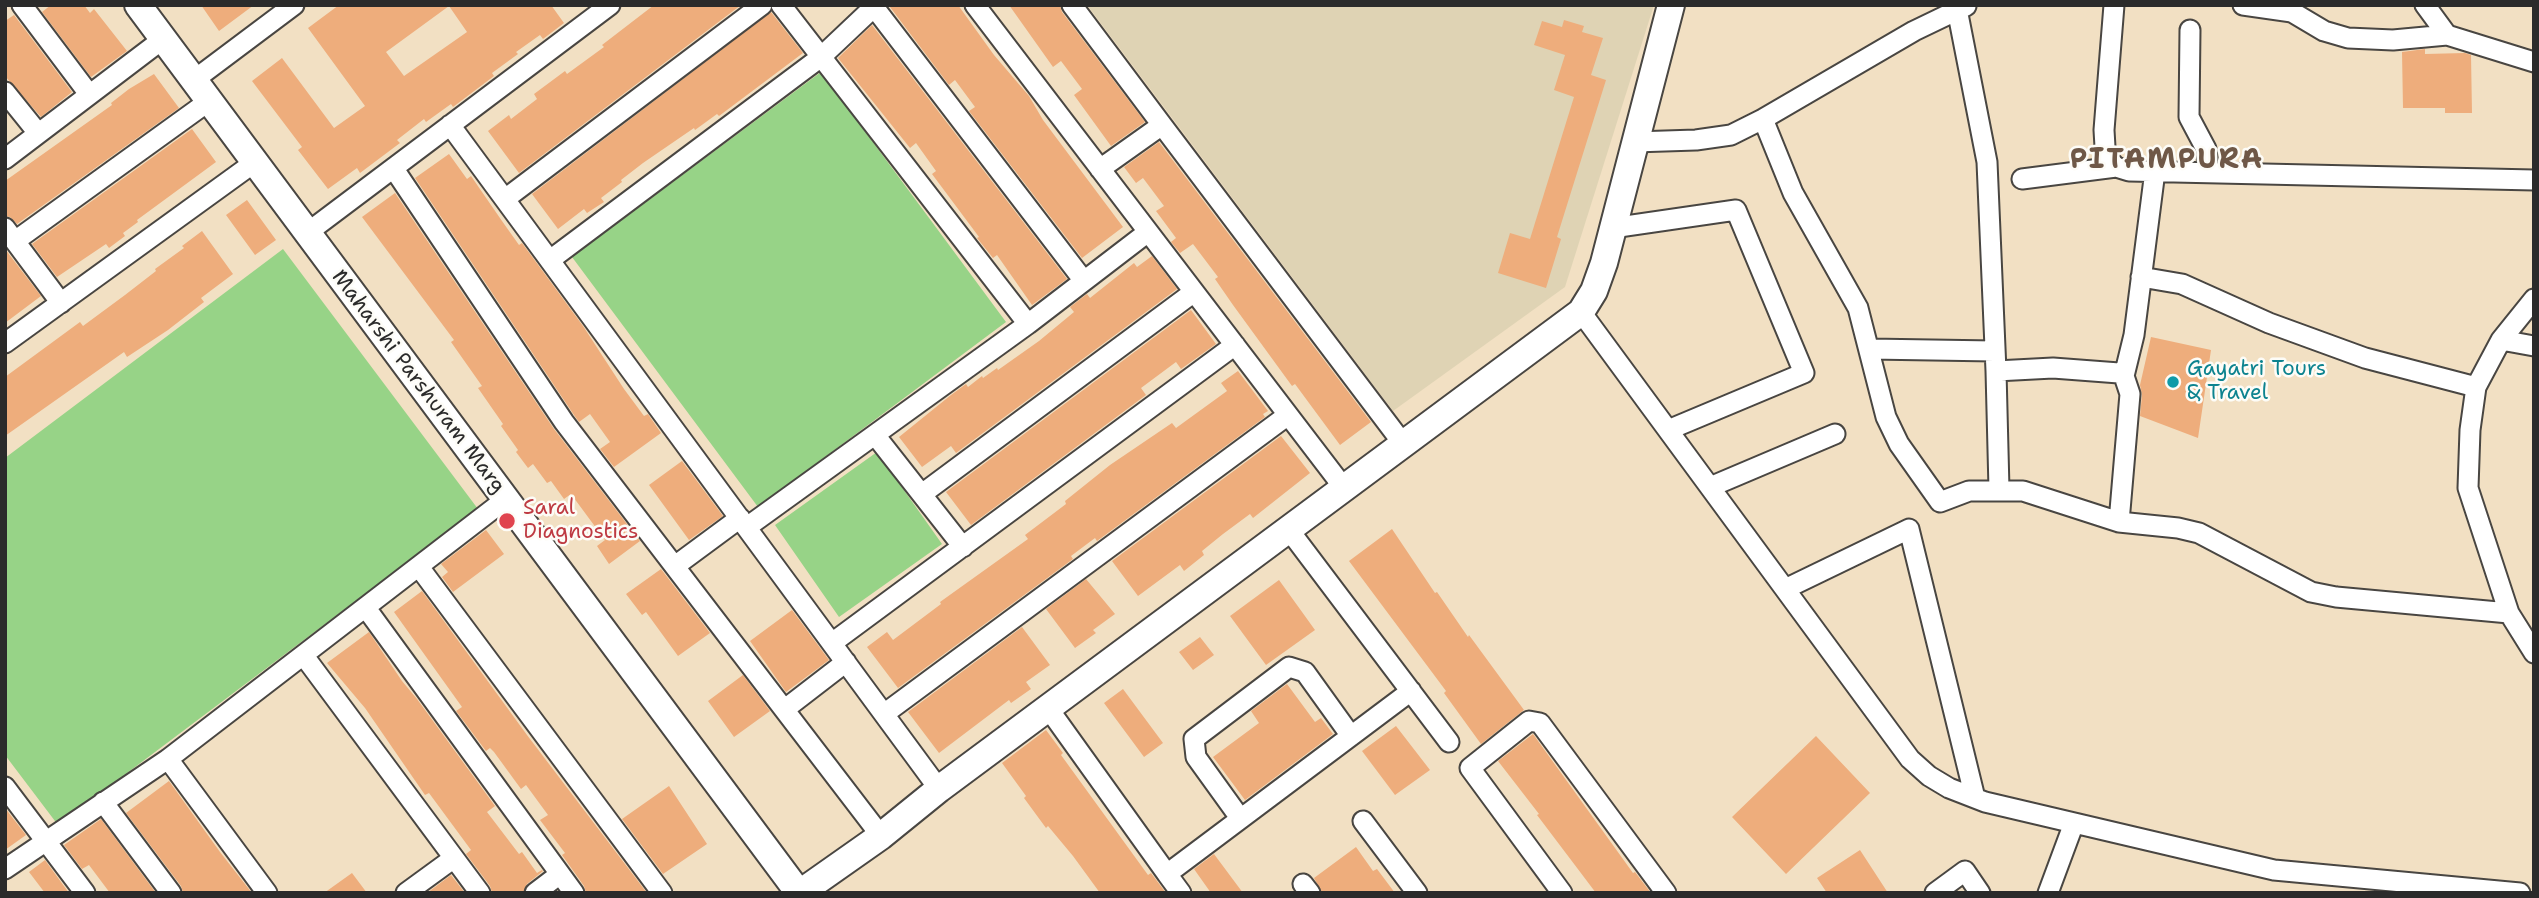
<!DOCTYPE html>
<html>
<head>
<meta charset="utf-8">
<style>
	body { margin:0 }
	#map { position:relative; width:2539px; height:898px; overflow:hidden; background:#f2e0c3; font-family:"Shantell Sans",sans-serif }
	canvas { display:block }
	.frame { position:absolute; inset:0; border:7px solid #2b2b2b; pointer-events:none }
</style>
</head>
<body>
<div id="map">
<canvas width="2539" height="898"></canvas>
<div class="frame"></div>
</div>
<script>
const g = document.querySelector('canvas').getContext('2d');
g.lineJoin = 'round';
function fill(path, color) {
  g.fillStyle = color;
  g.fill(path, 'evenodd');
}
function shape(rows) {
  const path = new Path2D();
  for (const r of rows) {
    path.moveTo(r[0], r[1]);
    for (let i = 2; i < r.length; i += 2) path.lineTo(r[i], r[i + 1]);
  }
  return path;
}
function strokePath(path, color, width, dash) {
  g.strokeStyle = color;
  g.lineWidth = width;
  g.lineCap = dash ? 'butt' : 'round';
  g.setLineDash(dash || []);
  g.stroke(path);
}
function write(font, color, halo, rows, align = 'center') {
  g.font = font + ' "Shantell Sans",sans-serif';
  g.lineWidth = 5;
  g.setLineDash([]);
  g.textBaseline = 'middle';
  g.strokeStyle = halo;
  g.fillStyle = color;
  for (const [text, x, y, turn = 0] of rows) {
    g.save();
    g.translate(x, y);
    g.rotate((+turn || 0) * Math.PI / 180);
    g.textAlign = isNaN(turn) ? turn : align;
    if (halo) g.strokeText(text, 0, 0);
    g.fillText(text, 0, 0);
    g.restore();
  }
}
const built = shape([
	[1087,5,1654,5,1565,287,1393,411]
]);
const green = shape([
	[821,72,1006,322,758,507,572,257],
	[283,249,478,509,58,825,5,755,5,458],
	[877,452,942,544,839,617,775,525]
]);
const building = shape([
	[51,5,84,5,90,13,94,9,127,51,91,77,42,12],
	[201,5,254,5,219,31],
	[339,5,551,5,564,23,543,39,540,35,516,52,518,54,492,73,494,76,453,107,451,104,426,122,424,119,397,140,400,143,360,173,357,168,328,189,298,150,302,147,252,81,282,58,334,128,365,106,308,28],
	[449,6,467,32,404,76,386,52],
	[654,5,741,5,519,173,488,131,509,115,511,119,537,99,534,94,565,71,567,74,604,47,602,45],
	[892,5,958,5,994,55,1029,96,1043,120,1123,227,1082,258,969,111,975,107,955,80,949,85,890,7],
	[1009,5,1060,5,1062,12,1145,122,1111,146,1074,95,1082,89,1061,61,1053,67],
	[771,12,803,53,719,116,717,114,695,130,694,128,643,163,621,180,622,182,601,198,604,202,587,213,584,209,558,229,532,194],
	[14,15,72,92,41,117,5,76,5,21],
	[1564,20,1584,26,1582,32,1603,38,1591,75,1606,80,1557,237,1561,239,1546,288,1498,273,1510,233,1530,239,1574,97,1554,90,1565,55,1534,45,1542,21,1562,27],
	[872,25,1067,279,1032,305,997,255,993,258,977,238,979,237,932,174,936,171,916,143,910,148,838,58],
	[2425,49,2425,54,2465,53,2471,55,2472,113,2445,113,2445,108,2403,108,2402,52],
	[154,74,179,108,17,224,10,217,5,216,5,181,112,105,111,103,129,89],
	[192,129,216,162,137,220,138,222,123,233,125,236,109,248,106,244,57,277,32,244],
	[1159,142,1371,422,1340,445,1295,384,1292,386,1233,305,1215,279,1218,277,1193,244,1180,253,1171,242,1176,238,1156,211,1164,206,1143,178,1136,183,1124,167],
	[449,154,467,179,471,176,502,221,519,245,522,243,583,326,624,389,644,416,648,414,661,433,614,467,600,449,610,442,590,414,579,422,574,415,415,178],
	[395,193,554,429,640,541,609,564,597,546,605,540,571,494,564,499,551,481,547,483,533,464,528,468,516,452,518,450,501,426,503,424,478,388,482,386,451,342,454,340,362,217],
	[247,200,276,240,255,255,226,215],
	[202,231,233,274,201,298,204,302,168,330,127,357,124,352,5,436,5,377,80,322,83,326,125,295,156,271,155,269,184,248,182,246],
	[5,249,41,296,5,323],
	[1152,256,1177,289,956,453,951,446,922,467,899,437,951,395,966,384,968,387,982,376,983,378,997,368,998,370,1039,341,1074,312,1070,307,1087,294,1090,298,1134,263,1137,267],
	[1191,310,1216,344,1181,369,1176,362,1141,388,1146,395,971,525,946,492],
	[2151,337,2211,350,2198,438,2140,416,2142,395,2140,385],
	[1238,371,1268,411,1263,414,1265,417,1097,541,1095,538,1071,556,1073,559,898,688,867,647,887,632,893,640,941,604,940,602,1028,539,1025,535,1066,504,1065,501,1110,465,1172,423,1176,428,1227,391,1221,383],
	[1281,436,1310,473,1253,518,1250,514,1223,534,1202,551,1204,555,1184,571,1180,565,1138,596,1112,561],
	[682,461,723,516,689,540,649,485],
	[1392,529,1435,593,1437,592,1468,637,1469,635,1524,710,1481,744,1444,693,1446,691,1349,561],
	[486,530,504,554,453,592,442,577,448,572,441,564],
	[661,569,710,633,678,656,646,612,642,615,626,594],
	[1086,579,1115,614,1093,630,1096,633,1075,648,1046,609],
	[1279,580,1315,630,1266,665,1230,616],
	[422,591,527,735,647,893,586,893,584,886,562,855,565,853,540,820,548,815,526,785,521,789,494,752,490,748,486,751,456,711,462,707,394,612],
	[792,610,829,660,786,692,750,641],
	[1022,627,1050,665,1026,682,1031,689,1011,703,1009,700,939,753,908,712],
	[369,632,402,681,417,699,495,806,487,812,519,854,522,852,537,873,542,870,543,871,527,884,523,893,492,893,490,886,466,854,471,850,429,793,425,795,365,708,327,663],
	[1200,637,1214,655,1193,670,1179,652],
	[743,675,770,711,734,737,708,701],
	[1287,684,1315,722,1321,718,1333,734,1245,800,1213,757,1259,723,1251,711],
	[1123,689,1163,743,1144,757,1104,703],
	[1396,726,1430,770,1395,795,1362,751],
	[1046,730,1063,753,1061,755,1148,875,1151,873,1166,893,1100,893,1073,856,1048,826,1046,828,1024,798,1026,796,1002,763],
	[1533,734,1633,873,1635,872,1651,893,1596,893,1537,815,1539,814,1498,761],
	[1816,736,1870,793,1786,874,1732,817],
	[169,781,220,852,252,893,183,893,181,886,126,813],
	[669,786,707,844,663,874,622,819],
	[5,808,26,835,5,850],
	[101,819,156,893,110,893,89,865,82,869,64,845],
	[1356,847,1373,871,1377,869,1395,893,1322,893,1314,878],
	[1860,850,1888,893,1827,893,1817,878],
	[1214,854,1243,893,1211,893,1194,869],
	[45,860,69,893,45,893,29,872],
	[352,873,367,893,324,893],
	[451,875,465,893,427,893]
]);
const street = shape([
	[22,5,89,94],
	[781,5,1028,324],
	[975,5,1344,488],
	[1072,5,1162,125],
	[2114,5,2104,130,2105,147,2109,160,2116,167],
	[2243,5,2292,12,2324,31,2348,38,2393,40,2447,35],
	[2425,5,2447,35,2534,62],
	[874,7,1084,281],
	[1957,9,1987,162,1996,371,1999,489],
	[2190,30,2189,117,2206,149,2209,172],
	[194,80,294,5],
	[5,92,38,133],
	[1763,119,1793,193,1858,308,1886,417,1899,444,1940,502,1969,491,2023,491,2119,522,2178,528,2199,533,2311,592,2336,597,2509,613],
	[450,125,939,789],
	[1634,142,1696,140,1731,135,1763,119,1914,31,1966,6],
	[5,159,163,39],
	[394,169,564,422,881,836],
	[1100,169,1162,125,1404,445],
	[2022,179,2116,167,2129,171,2534,180],
	[505,199,762,5],
	[5,228,61,303],
	[1612,228,1736,210,1804,373,1668,430],
	[307,233,610,5],
	[15,241,209,101],
	[550,260,821,57,876,5],
	[2141,277,2182,284,2269,323,2365,358,2476,387],
	[2534,299,2501,340,2476,387,2470,430,2468,488,2509,613,2534,653],
	[1581,312,1910,759,1929,776,1949,788,1985,802,2274,870,2520,893],
	[2501,340,2534,346],
	[5,343,255,162],
	[1870,349,1994,351],
	[1996,371,2053,368,2119,373,2124,376,2130,394,2119,522],
	[2124,376,2134,335,2155,171],
	[875,435,963,547],
	[1710,487,1835,434],
	[922,494,1194,292],
	[747,527,1028,324,1148,232],
	[1289,530,1449,742],
	[675,566,740,518],
	[419,567,662,893],
	[1785,589,1909,529,1975,798],
	[366,608,574,893],
	[832,643,1235,345],
	[304,656,480,893],
	[1048,708,1167,874,1411,691],
	[785,709,846,662],
	[884,714,1288,415],
	[168,759,267,893],
	[5,787,85,893],
	[103,802,171,893],
	[1240,818,1196,757,1194,739,1289,667,1305,672,1351,736],
	[1363,821,1417,893],
	[5,869,168,759,506,499],
	[1167,874,1181,893],
	[1303,884,1310,893],
	[406,893,454,858],
	[535,893,560,874],
	[1562,893,1470,768,1529,721,1540,723,1666,893],
	[1935,893,1965,871,1980,893],
	[2048,893,2074,823]
]);
const secondary = shape([
	[138,5,799,893],
	[800,893,881,836,939,789,1581,312,1594,291,1604,263,1671,5]
]);
const markers = [
	[2173,382,7,"#0f9aa8"],
	[507,521,9,"#e0444e"]
];
const cultureNames = [
	["Gayatri Tours",2187,370],
	["& Travel",2187,394]
];
const streetNames = [
	["Maharshi Parshuram Marg",418,382,53]
];
const healthNames = [
	["Saral",523,509],
	["Diagnostics",523,533]
];
const districtNames = [
	["PITAMPURA",2167,161]
];
fill(built, '#dfd3b4');
fill(green, '#97d387');
fill(building, '#eead7c');
strokePath(street, '#494642', 23);
strokePath(secondary, '#494642', 30);
strokePath(street, '#fff', 19);
strokePath(secondary, '#fff', 26);
for (const [x, y, r, color] of markers) {
  const dot = new Path2D();
  dot.arc(x, y, r, 0, 2 * Math.PI);
  g.fillStyle = color;
  g.fill(dot);
  strokePath(dot, '#fdfcf7', 2.5);
}
write('21px', '#0d838f', '#fdfcf7', cultureNames, 'left');
write('21px', '#2b2b2b', '#fdfcf7', streetNames);
write('21px', '#be3a42', '#fdfcf7', healthNames, 'left');
g.letterSpacing = '2px';
write('bold 28px', '#6f5847', '#fdfcf7', districtNames);
g.letterSpacing = '0px';
</script>
</body>
</html>
